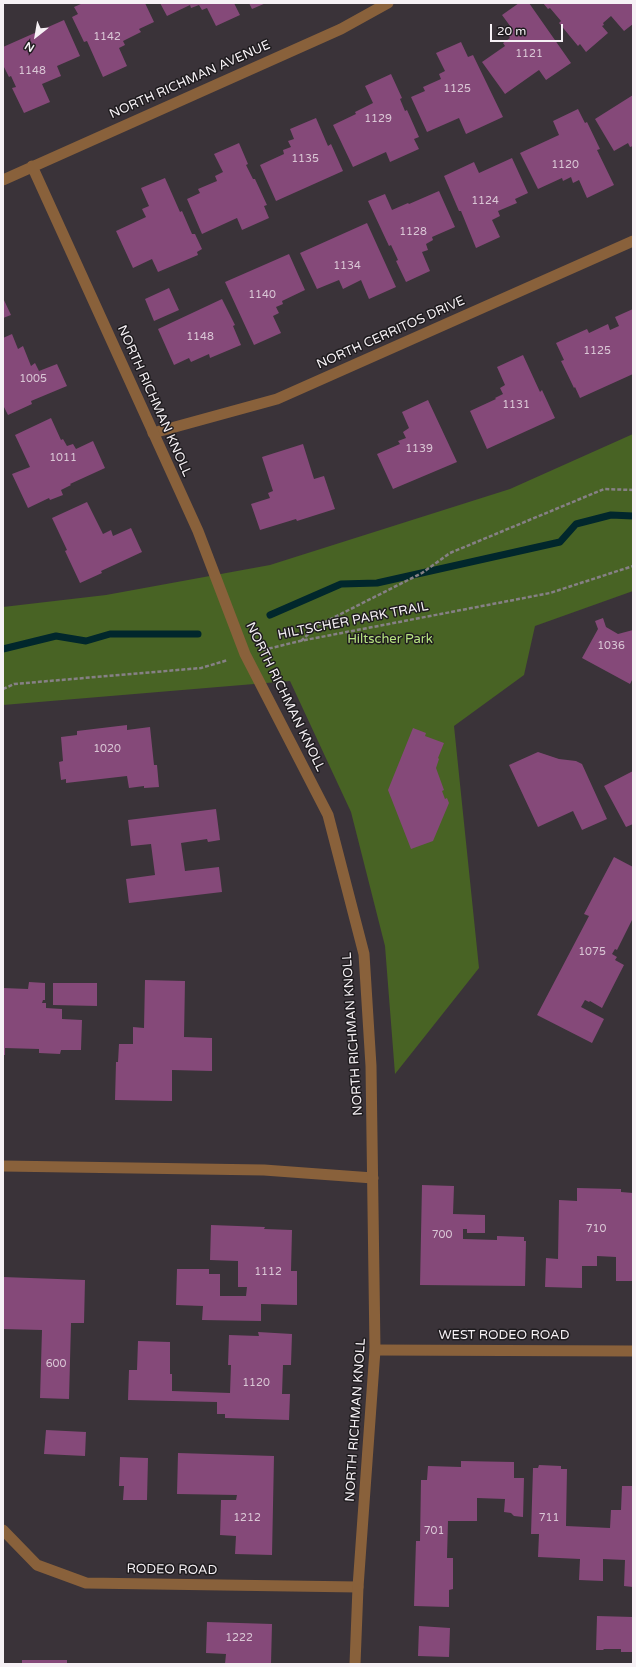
<!DOCTYPE html>
<html>
<head>
<meta charset="utf-8">
<style>
	body { margin:0 }
	#map { position:relative; width:636px; height:1667px; overflow:hidden; background:#3a3339; font-family:"Varela Round",sans-serif }
	canvas { display:block }
	.frame { position:absolute; inset:0; border:4px solid #f6f1f5; pointer-events:none }
	.north { position:absolute; left:16px; top:16px; width:40px; height:40px; -webkit-text-stroke:3px #1f1c1f; paint-order:stroke; rotate:211deg; font-size:11px; font-weight:700; line-height:16px; text-align:center; color:#f6f1f5 }
	.north::after { content:''; display:block; margin:auto; width:14px; height:18px; background:#f6f1f5; clip-path:polygon(50% 0,100% 100%,50% 72%,0 100%) }
	.scale { position:absolute; left:490px; top:24px; width:73px; height:18px; box-sizing:border-box; border:2px solid #f6f1f5; border-top:0; padding-left:5px; font-size:12px; line-height:14px; white-space:nowrap; color:#f6f1f5; -webkit-text-stroke:3px #1f1c1f; paint-order:stroke }
</style>
</head>
<body>
<div id="map">
<canvas width="636" height="1667"></canvas>
<div class="frame"></div>
<div class="north">N</div>
<div class="scale">20 m</div>
</div>
<script>
const g = document.querySelector('canvas').getContext('2d');
g.lineJoin = 'round';
function fill(path, color) {
  g.fillStyle = color;
  g.fill(path, 'evenodd');
}
function shape(rows) {
  const path = new Path2D();
  for (const r of rows) {
    path.moveTo(r[0], r[1]);
    for (let i = 2; i < r.length; i += 2) path.lineTo(r[i], r[i + 1]);
  }
  return path;
}
function strokePath(path, color, width, dash) {
  g.strokeStyle = color;
  g.lineWidth = width;
  g.lineCap = dash ? 'butt' : 'round';
  g.setLineDash(dash || []);
  g.stroke(path);
}
function write(font, color, halo, rows, align = 'center') {
  g.font = font + ' "Varela Round",sans-serif';
  g.lineWidth = 3;
  g.setLineDash([]);
  g.textBaseline = 'middle';
  g.strokeStyle = halo;
  g.fillStyle = color;
  for (const [text, x, y, turn = 0] of rows) {
    g.save();
    g.translate(x, y);
    g.rotate((+turn || 0) * Math.PI / 180);
    g.textAlign = isNaN(turn) ? turn : align;
    if (halo) g.strokeText(text, 0, 0);
    g.fillText(text, 0, 0);
    g.restore();
  }
}
const green = shape([
	[633,434,633,591,535,626,524,675,454,726,479,968,395,1074,385,946,351,812,290,681,3,705,3,607,106,595,270,565,510,489]
]);
const stream = shape([
	[270,615,341,584,377,583,560,542,576,524,611,515,633,516],
	[3,649,56,636,86,641,110,634,198,634]
]);
const building = shape([
	[83,3,145,3,154,22,139,29,141,32,123,41,125,45,119,48,127,66,103,77,87,41,84,42,72,17,78,14,74,7],
	[160,3,234,3,240,15,216,26,207,8,202,10,199,5,191,8,190,5,167,16],
	[249,3,266,3,252,9],
	[519,3,529,3,571,63,546,80,539,70,505,94,482,62,505,46,503,43,510,38,507,34,513,30,502,15],
	[543,3,633,3,633,24,624,31,611,16,603,23,604,25,602,26,608,33,586,52,580,44,578,46,559,23,561,21,550,8,548,9],
	[64,20,80,56,57,66,61,76,42,84,50,102,24,113,12,88,16,87,11,76,9,77,3,65,3,47],
	[461,42,468,57,473,55,503,117,466,134,459,118,427,132,411,97,425,91,423,87,441,79,439,74,445,71,436,53],
	[391,74,402,98,400,99,405,111,407,110,419,137,414,139,419,149,390,162,386,152,353,167,333,125,356,114,355,112,373,103,365,86],
	[633,95,633,146,630,147,628,143,614,151,595,119],
	[578,109,585,123,587,122,600,149,597,150,614,185,587,198,579,180,573,183,571,177,563,181,562,178,538,189,520,153,559,135,553,121],
	[316,118,328,146,331,144,343,171,276,201,260,165,284,154,283,150,291,147,288,141,294,139,290,129],
	[239,143,248,164,246,165,253,179,255,179,267,205,264,206,269,218,242,230,237,218,202,234,187,199,200,193,198,189,217,181,215,176,223,172,214,154],
	[512,158,528,193,515,199,517,203,498,211,500,216,492,220,500,237,476,248,461,211,459,211,444,176,474,162,479,173],
	[165,178,180,212,182,211,192,234,195,234,202,249,197,252,198,255,158,272,152,259,133,268,116,231,146,217,142,209,149,206,141,188],
	[439,191,455,227,432,237,433,240,426,244,428,250,422,252,430,271,406,282,396,261,398,260,391,245,389,246,368,201,385,194,392,210,408,203,409,204],
	[367,223,396,287,369,299,361,280,343,289,339,280,317,289,300,253],
	[289,254,305,290,282,301,283,304,276,307,279,313,273,316,281,333,254,345,225,282],
	[169,288,179,310,154,321,145,299],
	[3,298,11,315,3,318],
	[222,299,235,325,233,326,241,345,210,358,209,354,191,362,189,358,174,365,158,329],
	[633,309,633,374,580,398,575,387,574,388,561,361,564,360,556,343,587,329,589,333,608,324,610,330,619,326,615,317],
	[12,334,18,349,23,346,31,366,35,363,39,371,57,364,67,386,31,401,32,404,8,415,3,405,3,338],
	[523,355,540,392,542,390,555,418,487,449,470,411,496,399,495,398,503,394,500,388,505,385,497,367],
	[428,400,457,462,393,489,377,454,400,444,398,441,406,438,403,432,409,428,402,412],
	[51,418,61,440,63,439,67,446,73,444,76,449,93,441,105,468,70,484,71,485,61,490,63,495,50,500,49,498,28,508,12,474,30,467,15,435],
	[303,444,314,479,324,476,335,509,297,521,296,519,260,530,251,504,270,498,268,493,273,491,262,457],
	[87,502,103,534,111,530,113,536,131,528,142,552,101,571,102,573,80,583,65,551,67,550,52,518],
	[603,618,606,627,618,634,633,630,633,678,630,684,582,658,598,629,595,621],
	[127,725,127,730,150,727,154,765,157,765,159,787,144,788,144,786,129,788,127,776,66,783,66,779,61,780,59,762,63,761,61,737,77,735,77,731],
	[413,728,426,733,425,736,444,743,438,758,439,759,436,768,444,790,442,791,445,799,447,798,449,803,433,841,411,849,388,790],
	[538,752,559,759,576,761,582,764,607,819,582,830,573,811,538,827,509,765],
	[633,771,633,824,626,827,604,786],
	[216,809,220,840,208,842,207,839,181,843,185,871,219,867,222,892,129,903,126,879,155,875,151,844,131,846,128,820],
	[614,857,633,867,633,918,617,950,615,949,612,954,617,957,615,960,624,965,602,1008,590,1001,589,1002,585,1000,581,1007,604,1019,592,1043,537,1015,589,916,584,914],
	[145,980,185,981,184,1037,212,1038,212,1071,172,1070,172,1101,115,1100,116,1062,118,1062,119,1044,133,1044,133,1027,144,1028],
	[29,982,45,983,45,1000,43,1000,42,1003,46,1003,46,1008,62,1009,62,1019,82,1020,81,1050,61,1050,60,1054,39,1053,39,1049,5,1048,5,1055,3,1055,3,988,28,989],
	[53,983,97,983,97,1006,53,1005],
	[422,1185,454,1186,453,1214,485,1215,485,1233,467,1233,467,1229,463,1229,463,1239,497,1240,497,1236,524,1237,524,1241,526,1241,525,1286,420,1285],
	[577,1188,621,1189,621,1192,633,1193,633,1281,616,1281,616,1257,597,1256,597,1266,582,1266,582,1288,545,1287,546,1258,558,1259,559,1200,577,1201],
	[211,1225,265,1227,264,1229,292,1230,291,1271,297,1271,297,1305,261,1304,261,1321,202,1320,203,1306,176,1305,177,1269,209,1269,209,1274,220,1274,220,1296,246,1296,247,1287,238,1287,238,1261,210,1260],
	[3,1277,85,1280,84,1323,71,1323,69,1399,40,1398,42,1330,3,1329],
	[258,1332,292,1334,291,1365,283,1365,282,1394,290,1394,289,1420,225,1418,225,1414,217,1414,217,1402,128,1400,129,1370,137,1370,138,1341,170,1342,170,1374,172,1374,172,1391,230,1393,231,1365,228,1365,229,1335,259,1336],
	[46,1430,86,1432,85,1456,44,1454],
	[178,1453,274,1456,272,1555,235,1554,236,1536,220,1535,221,1500,236,1500,237,1495,177,1494],
	[120,1457,148,1458,147,1500,123,1500,124,1486,119,1486],
	[461,1461,514,1462,514,1478,524,1478,523,1517,514,1516,511,1513,504,1512,505,1499,477,1498,477,1521,448,1521,447,1558,453,1558,453,1589,449,1590,449,1607,414,1606,416,1541,420,1541,421,1480,427,1480,428,1466,461,1467],
	[539,1465,561,1466,561,1469,567,1469,566,1526,610,1528,611,1510,621,1510,622,1486,633,1486,633,1587,624,1586,625,1560,603,1559,603,1581,579,1580,580,1559,538,1557,539,1534,531,1534,533,1468,538,1468],
	[597,1616,633,1617,633,1652,621,1652,621,1649,604,1649,603,1650,596,1650],
	[207,1622,272,1624,271,1664,225,1664,226,1654,206,1653],
	[419,1626,450,1628,449,1657,418,1656],
	[22,1660,67,1660,67,1664,22,1664]
]);
const path = shape([
	[301,641,317,626,422,573,450,553,604,489,633,490],
	[263,650,300,641,550,593,633,566],
	[3,689,14,684,201,668,228,660]
]);
const minor = shape([
	[153,433,277,399,633,241],
	[3,1166,264,1170,373,1178],
	[375,1350,633,1351],
	[3,1530,37,1565,86,1583,358,1587]
]);
const tertiary = shape([
	[32,166,198,531,245,654,328,815,364,954,371,1066,375,1350,358,1587,355,1664],
	[3,180,341,29,388,3]
]);
const numberNames = [
	["1142",107,37],
	["1121",529,54],
	["1148",32,71],
	["1125",457,89],
	["1129",378,119],
	["1135",305,159],
	["1120",565,165],
	["1124",485,201],
	["1128",413,232],
	["1134",347,266],
	["1140",262,295],
	["1148",200,337],
	["1125",597,351],
	["1005",33,379],
	["1131",516,405],
	["1139",419,449],
	["1011",63,458],
	["1036",611,646],
	["1020",107,749],
	["1075",592,952],
	["710",596,1229],
	["700",442,1235],
	["1112",268,1272],
	["600",56,1364],
	["1120",256,1383],
	["1212",247,1518],
	["711",549,1518],
	["701",434,1531],
	["1222",239,1638]
];
const streetNames = [
	["NORTH RICHMAN AVENUE",190,80,-24],
	["NORTH CERRITOS DRIVE",391,333,-24],
	["NORTH RICHMAN KNOLL",154,401,66],
	["HILTSCHER PARK TRAIL",353,621,-11],
	["NORTH RICHMAN KNOLL",285,697,64],
	["NORTH RICHMAN KNOLL",353,1034,-94],
	["WEST RODEO ROAD",504,1336],
	["NORTH RICHMAN KNOLL",356,1420,-86],
	["RODEO ROAD",172,1570,1]
];
const parkNames = [
	["Hiltscher Park",390,640]
];
fill(green, '#486324');
strokePath(stream, '#01272c', 7);
fill(building, '#854979');
strokePath(path, '#868085', 2.5, [4, 2]);
strokePath(minor, '#89613b', 11);
strokePath(tertiary, '#89613b', 11);
write('11px', '#dac7d6', null, numberNames);
write('13px', '#f6f1f5', '#1f1c1f', streetNames);
write('13px', '#b8e482', '#1f1c1f', parkNames);
</script>
</body>
</html>
